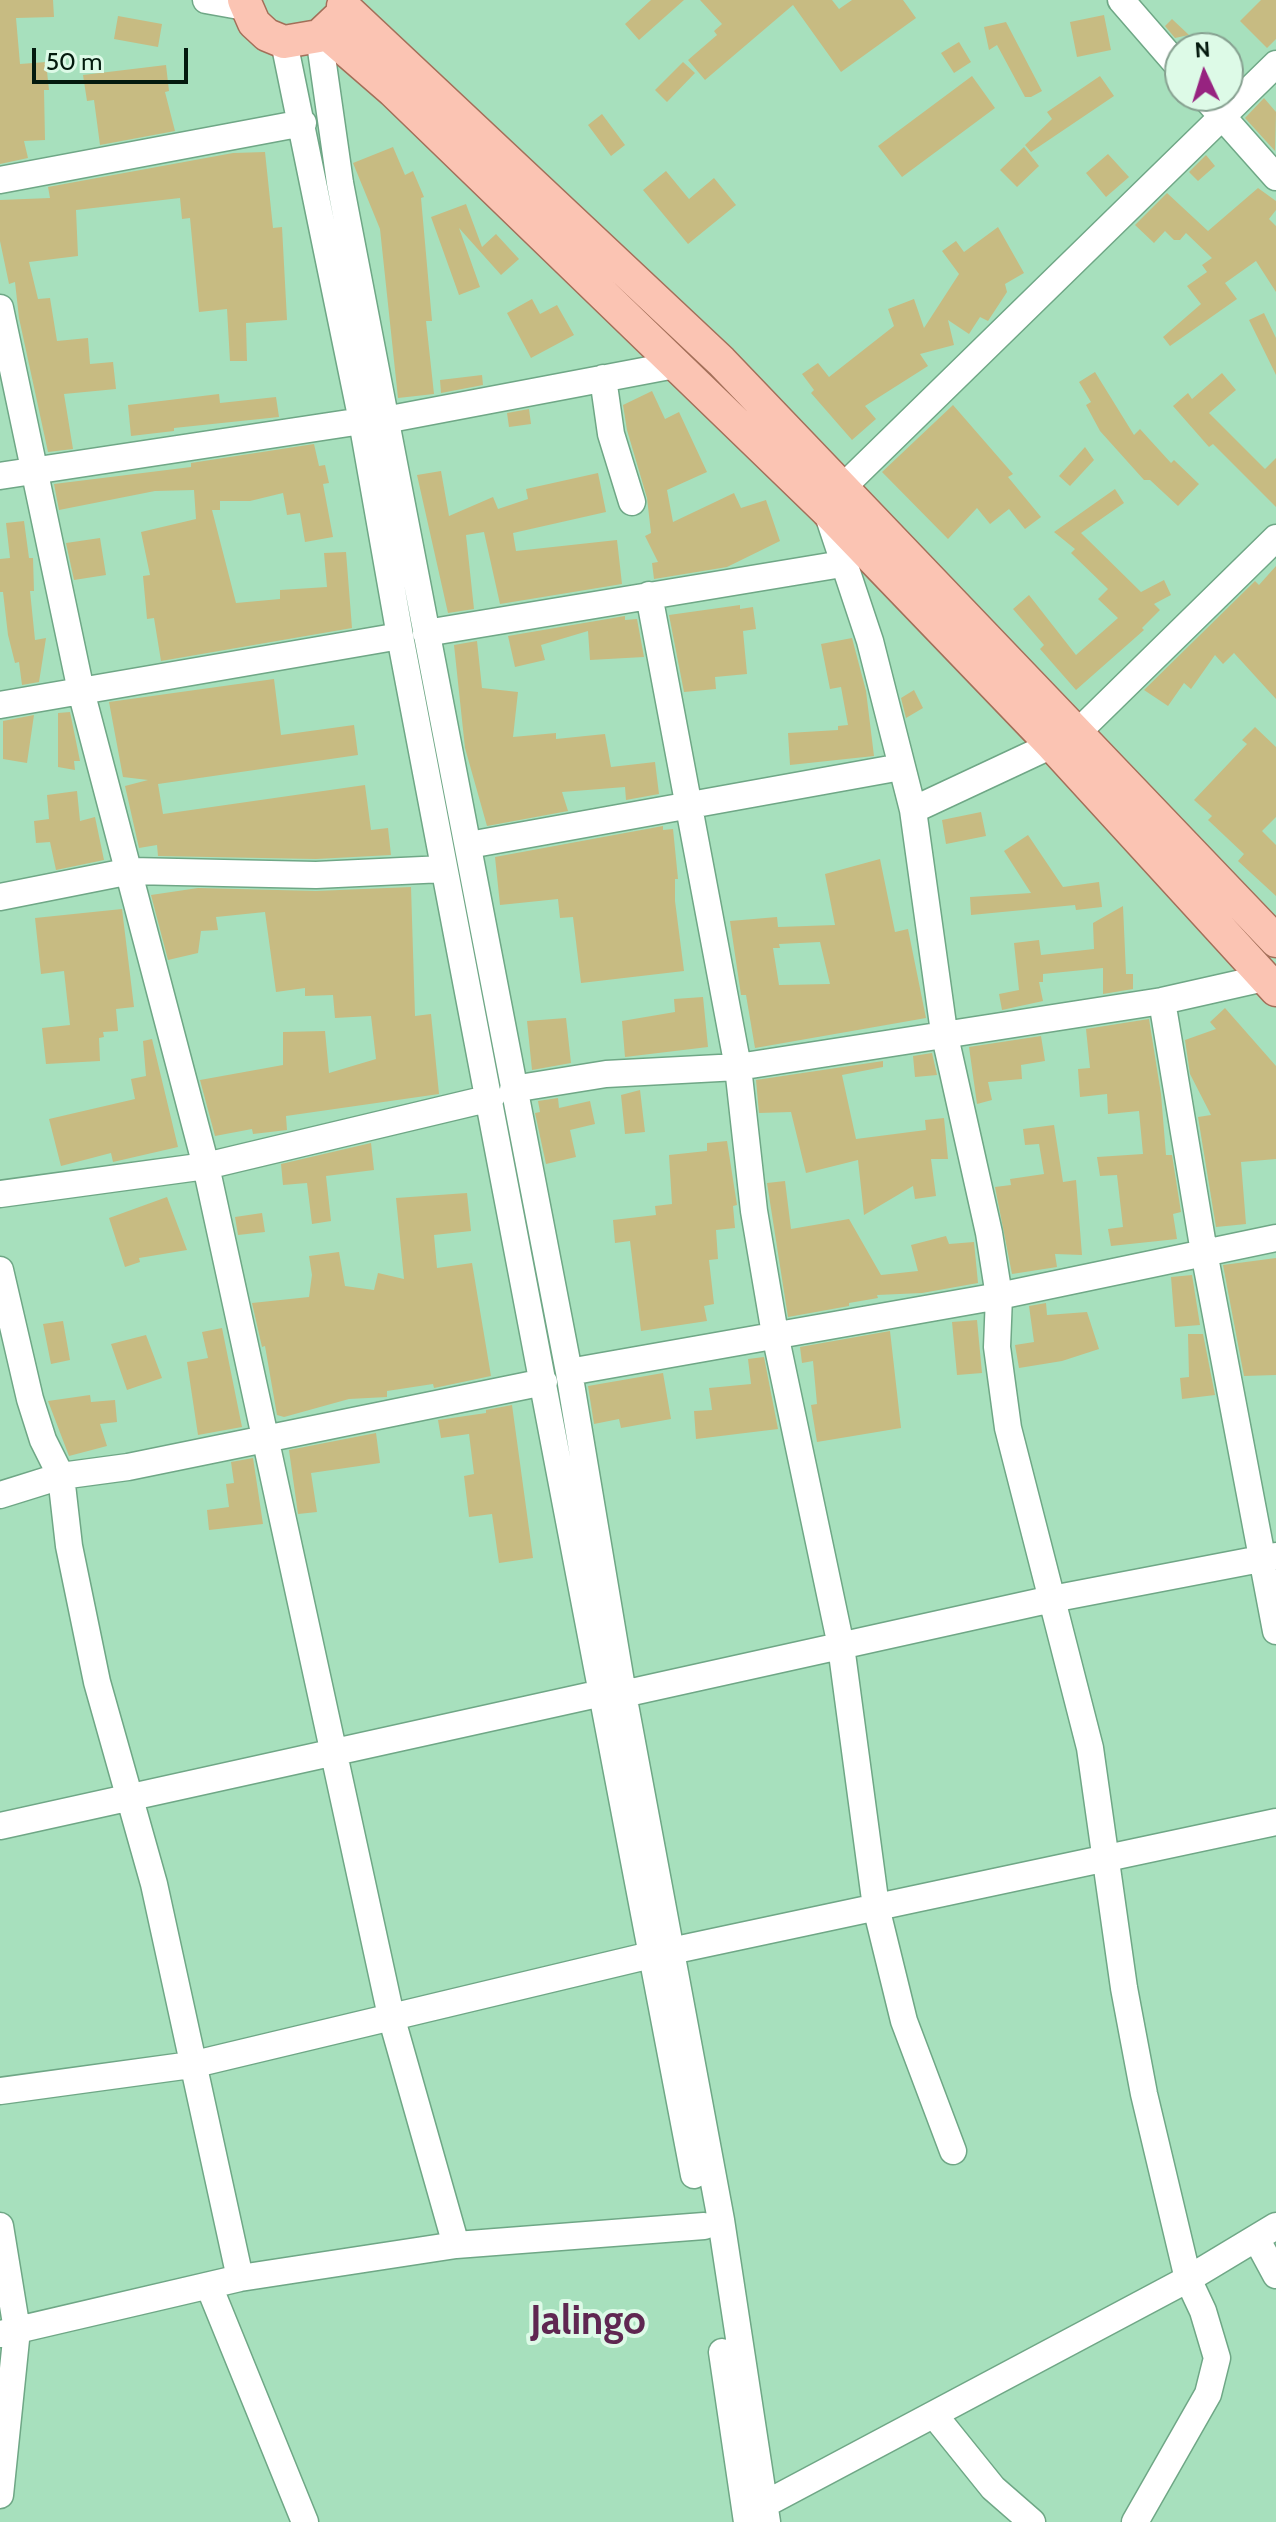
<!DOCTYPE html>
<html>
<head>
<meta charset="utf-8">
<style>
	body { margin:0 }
	#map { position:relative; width:1276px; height:2522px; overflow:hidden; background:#a7e0bd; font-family:Cabin,sans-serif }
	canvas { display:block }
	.north { position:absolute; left:1164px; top:32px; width:80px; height:80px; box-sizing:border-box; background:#ddfae7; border:2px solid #86a090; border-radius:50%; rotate:356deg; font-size:22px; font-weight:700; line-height:32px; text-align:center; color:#041a0e }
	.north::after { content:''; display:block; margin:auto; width:28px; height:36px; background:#972380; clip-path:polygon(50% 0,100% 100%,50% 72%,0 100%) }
	.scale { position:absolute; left:32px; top:48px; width:156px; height:36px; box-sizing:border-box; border:4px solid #041a0e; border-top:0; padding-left:10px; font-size:24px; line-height:28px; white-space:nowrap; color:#041a0e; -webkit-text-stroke:6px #ddfae7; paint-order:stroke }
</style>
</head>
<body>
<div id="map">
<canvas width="1276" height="2522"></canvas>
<div class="north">N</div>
<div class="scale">50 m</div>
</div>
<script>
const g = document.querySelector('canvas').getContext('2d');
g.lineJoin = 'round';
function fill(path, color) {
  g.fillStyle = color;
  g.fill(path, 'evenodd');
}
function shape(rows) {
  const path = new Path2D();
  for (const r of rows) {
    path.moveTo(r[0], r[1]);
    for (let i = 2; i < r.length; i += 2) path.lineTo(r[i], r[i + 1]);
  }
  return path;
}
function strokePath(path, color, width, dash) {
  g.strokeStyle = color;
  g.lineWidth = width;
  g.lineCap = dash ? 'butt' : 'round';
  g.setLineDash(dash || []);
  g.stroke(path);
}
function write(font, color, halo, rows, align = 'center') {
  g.font = font + ' Cabin,sans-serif';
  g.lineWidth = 8;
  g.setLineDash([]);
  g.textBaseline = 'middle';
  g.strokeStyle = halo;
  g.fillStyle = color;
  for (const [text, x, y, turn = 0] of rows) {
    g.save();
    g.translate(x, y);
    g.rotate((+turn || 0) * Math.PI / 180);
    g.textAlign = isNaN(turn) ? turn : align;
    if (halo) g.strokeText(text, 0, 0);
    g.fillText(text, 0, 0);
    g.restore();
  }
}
const building = shape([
	[0,0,53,0,54,17,16,18,20,64,46,62,49,90,44,90,45,140,24,141,28,158,0,164],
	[651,0,684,0,639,40,625,24],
	[700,0,832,0,839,9,852,0,903,0,916,18,841,72,793,5,705,80,688,60,717,35,714,31,722,24],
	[1261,0,1276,0,1276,39,1267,48,1240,21],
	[1104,15,1111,50,1077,57,1070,22],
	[118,16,162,24,158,47,114,39],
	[1172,19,1189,35,1175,38,1165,26],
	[1006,22,1042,91,1031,97,1025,97,997,45,989,50,984,27],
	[959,42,971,62,954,73,941,53],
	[683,62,695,73,667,102,655,90],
	[166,65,169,91,165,92,175,131,100,145,94,100,87,101,83,75],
	[972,76,995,108,902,177,878,146],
	[1100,76,1114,96,1031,152,1025,145,1052,119,1047,112],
	[1264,98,1276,112,1275,151,1245,118],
	[602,114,625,145,611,156,588,125],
	[393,147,405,175,413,171,424,197,421,198,432,321,426,321,434,394,398,398,380,229,353,163],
	[1024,147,1039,166,1017,187,1000,170],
	[265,152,273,228,282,227,287,320,246,323,247,361,230,361,227,309,199,312,190,218,182,219,180,198,76,210,78,256,29,262,38,299,50,298,57,341,88,338,90,364,113,362,116,389,64,394,73,449,48,452,19,318,15,282,9,284,0,241,0,200,50,198,48,187,233,153],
	[1108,154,1129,177,1106,197,1086,173],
	[1206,155,1215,166,1198,181,1189,172],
	[666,171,689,199,714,178,736,205,688,244,643,190],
	[1258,188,1276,201,1276,210,1269,219,1276,226,1276,292,1256,261,1225,283,1237,299,1170,346,1163,337,1201,304,1187,286,1207,272,1202,265,1212,258,1186,233,1180,240,1174,240,1165,231,1154,243,1135,225,1167,193,1208,231],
	[466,204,482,247,496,234,519,259,501,275,459,228,480,287,459,295,431,217],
	[998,227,1024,273,1005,284,1007,292,988,321,980,317,969,334,948,320,954,345,920,354,928,366,865,406,876,419,852,440,811,393,814,390,802,374,818,363,829,377,894,326,888,309,914,299,924,328,959,274,942,251,956,241,964,252],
	[532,299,540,314,557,305,574,335,531,358,507,313],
	[1264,313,1276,338,1276,375,1249,320],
	[1095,372,1134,435,1140,429,1171,463,1174,460,1199,484,1178,506,1150,480,1144,480,1100,431,1086,405,1091,402,1079,382],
	[1222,373,1236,390,1209,413,1265,469,1276,458,1276,507,1213,444,1209,447,1173,406,1188,393,1192,399],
	[482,375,483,385,441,393,440,380],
	[652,391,665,419,679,412,707,472,667,490,673,522,734,493,741,508,766,500,780,541,727,567,654,579,652,563,658,562,645,536,651,533,647,498,627,430,623,405],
	[219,394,220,403,276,397,279,417,174,428,174,431,131,436,128,405],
	[953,405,1013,474,1008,477,1041,517,1025,529,1009,509,990,524,977,508,948,539,882,472],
	[529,409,531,424,509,427,507,413],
	[314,444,319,466,325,465,329,483,323,484,333,537,305,542,300,513,287,515,283,493,250,501,220,501,220,510,212,510,236,603,280,599,280,590,327,587,324,553,346,552,352,628,161,661,154,618,147,619,143,576,150,575,141,532,196,519,194,490,155,491,59,510,54,484,191,467,191,463],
	[1085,447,1094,460,1070,486,1059,476],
	[441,471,449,516,493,497,498,509,528,499,526,489,598,473,606,512,513,533,516,551,617,540,622,584,500,604,484,532,466,535,474,609,448,613,417,475],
	[1115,489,1124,503,1081,533,1141,592,1164,580,1171,595,1154,604,1160,610,1142,628,1144,630,1076,690,1040,649,1044,645,1013,609,1029,595,1076,655,1118,618,1098,599,1108,589,1071,553,1075,549,1054,532],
	[24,521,29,558,33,558,34,591,30,591,35,640,46,638,39,682,22,685,19,662,15,663,8,635,3,592,0,592,0,559,10,558,6,523],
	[100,538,106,575,74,580,66,543],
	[1276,566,1276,699,1234,653,1223,664,1215,655,1191,689,1184,683,1168,706,1144,690,1255,581,1259,585],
	[740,605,740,609,753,607,756,629,743,631,747,674,715,677,716,689,684,692,669,615],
	[625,616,625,620,637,619,644,657,590,660,588,631,541,645,545,660,515,667,508,636],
	[852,638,866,691,874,756,790,765,788,733,838,730,838,726,848,725,841,687,830,689,821,644],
	[477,641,482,688,518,692,513,737,556,733,556,739,605,734,611,767,655,762,659,794,626,800,625,787,562,792,568,811,487,826,465,748,454,645],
	[274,679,281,735,354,725,358,755,158,784,163,814,365,785,371,830,388,828,391,855,316,859,158,856,157,845,139,848,125,786,148,780,123,777,109,702],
	[914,690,923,708,906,718,901,698],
	[70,712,80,761,74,761,75,770,58,767,58,713],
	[34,715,27,763,3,759,3,721],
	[1255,727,1276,747,1276,817,1262,831,1276,845,1276,896,1238,861,1244,854,1208,820,1212,816,1194,800,1247,744,1242,740],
	[77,791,80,821,95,817,104,860,56,870,50,842,36,843,34,821,49,819,47,795],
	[981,812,986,836,946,844,942,820],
	[663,826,663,830,673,829,678,879,675,879,675,901,684,971,581,983,573,917,560,918,558,899,500,905,495,857],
	[1028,835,1063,887,1099,882,1102,907,1076,910,1075,905,971,915,970,897,1031,893,1004,851],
	[880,859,895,932,908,929,926,1018,755,1048,746,995,741,995,730,921,777,917,778,927,835,925,825,874],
	[820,942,830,984,779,985,773,948,780,948,779,944],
	[411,887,415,1016,431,1014,439,1094,286,1116,287,1130,253,1134,252,1129,215,1136,200,1080,283,1065,283,1032,325,1031,329,1073,376,1059,371,1016,335,1018,333,995,305,996,305,988,276,992,265,912,216,917,218,930,201,931,198,953,168,960,151,895,198,888,316,891],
	[1123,906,1126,974,1133,974,1133,989,1103,994,1103,968,1043,974,1043,982,1039,982,1043,1001,1002,1010,999,994,1019,990,1014,943,1039,940,1041,955,1094,949,1093,923],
	[122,909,134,1007,116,1009,118,1031,103,1032,104,1037,99,1038,100,1061,46,1064,42,1028,70,1025,64,971,41,974,35,918],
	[703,997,708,1047,625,1057,622,1021,675,1012,674,999],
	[1225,1008,1276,1066,1276,1159,1241,1162,1246,1224,1216,1227,1198,1117,1211,1115,1190,1074,1185,1040,1216,1029,1210,1022],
	[566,1018,571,1063,532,1070,527,1021],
	[1149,1019,1161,1094,1166,1155,1172,1155,1181,1212,1173,1214,1177,1239,1111,1246,1108,1229,1123,1227,1117,1175,1100,1176,1097,1157,1143,1154,1139,1111,1108,1114,1107,1094,1080,1097,1078,1069,1090,1068,1086,1029],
	[1041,1036,1045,1061,1021,1065,1022,1079,988,1082,992,1100,977,1104,969,1047],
	[152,1039,178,1147,113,1162,111,1153,61,1166,49,1119,135,1099,131,1079,146,1076,143,1041],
	[932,1053,937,1075,915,1077,913,1056],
	[883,1061,883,1067,842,1075,856,1139,926,1130,925,1120,944,1118,948,1159,931,1159,936,1196,915,1199,913,1186,864,1215,858,1160,806,1173,791,1112,759,1113,756,1080],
	[640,1090,645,1132,625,1134,621,1095],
	[558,1098,559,1108,590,1101,595,1124,570,1130,576,1157,546,1164,535,1113,540,1112,538,1101],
	[1054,1125,1063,1182,1076,1180,1082,1255,1055,1254,1057,1267,1012,1274,995,1187,1011,1185,1010,1179,1044,1174,1039,1144,1025,1145,1023,1129],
	[727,1141,737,1205,733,1206,735,1228,716,1230,718,1259,709,1260,714,1304,704,1306,707,1321,641,1331,630,1241,615,1243,613,1220,656,1215,655,1206,672,1204,669,1155,707,1151,707,1143],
	[371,1143,374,1170,326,1176,331,1221,312,1224,307,1183,283,1185,281,1164],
	[785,1181,791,1229,849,1219,881,1275,918,1271,911,1245,946,1236,949,1244,974,1242,978,1283,922,1293,877,1295,878,1298,849,1303,849,1306,788,1317,767,1183],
	[467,1193,471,1231,434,1235,437,1268,472,1263,491,1376,434,1388,433,1384,387,1391,387,1397,349,1399,284,1417,277,1415,265,1346,262,1347,252,1303,309,1297,312,1275,309,1256,339,1252,345,1286,374,1290,378,1273,404,1279,396,1198],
	[167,1197,187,1250,139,1258,140,1262,125,1267,109,1218],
	[262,1213,265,1232,238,1235,235,1217],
	[1276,1258,1276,1375,1244,1376,1223,1265],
	[1192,1275,1200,1325,1175,1327,1171,1277],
	[1046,1303,1047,1315,1087,1312,1099,1349,1062,1361,1019,1368,1015,1345,1034,1342,1029,1306],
	[977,1320,982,1373,957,1375,952,1322],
	[63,1321,70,1360,51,1364,43,1324],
	[222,1328,242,1427,198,1435,187,1362,208,1358,202,1332],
	[890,1331,901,1428,817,1442,811,1405,817,1404,813,1361,802,1363,800,1347],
	[1188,1334,1203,1334,1215,1395,1182,1399,1180,1378,1189,1377],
	[146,1335,162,1378,127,1390,111,1344],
	[764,1357,778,1429,696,1439,694,1411,712,1410,709,1388,751,1384,748,1359],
	[663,1373,671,1419,621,1428,619,1419,594,1424,588,1386],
	[90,1395,91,1402,115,1400,117,1422,100,1424,107,1446,69,1456,48,1401],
	[512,1405,533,1558,499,1563,492,1514,469,1517,464,1476,474,1474,469,1434,441,1438,438,1420,486,1413,486,1410],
	[376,1433,380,1463,311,1473,317,1512,298,1514,289,1450],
	[253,1458,263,1524,209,1530,207,1510,229,1507,226,1484,234,1483,231,1462]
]);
const minor = shape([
	[206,0,245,7],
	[1121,0,1180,68],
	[319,36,340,183,569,1372,623,1694,721,2220,767,2522],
	[284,42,362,421,400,636,694,2175],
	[1204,96,1276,177],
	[0,180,303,123],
	[0,308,81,691,206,1166,391,2016,456,2245],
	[603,378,611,434,632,502],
	[385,420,675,365],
	[0,476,362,421],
	[843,487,1276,64],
	[827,512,870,641,913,810,944,1032,989,1233,999,1296,997,1347,1008,1428,1090,1748,1124,1988,1144,2094,1188,2279,1203,2311,1217,2358,1208,2394,1135,2522],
	[649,595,738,1067,754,1211,775,1334,841,1646,876,1907,904,2021,953,2151],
	[426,633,842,564],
	[0,705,400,636],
	[1077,733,1276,538],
	[913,810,1052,745],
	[469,845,901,767],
	[0,897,131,871,316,875,444,869],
	[1162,1001,1204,1252,1276,1631],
	[513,1089,606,1074,738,1067,1162,1001,1264,978],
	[0,1194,206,1166,491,1098],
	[0,1270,30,1399,43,1440,61,1476,69,1546,97,1682,154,1884,240,2278],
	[569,1372,999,1296,1276,1238],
	[0,1495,61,1476,128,1467,544,1382],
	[623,1694,1052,1599,1276,1556],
	[0,1826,602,1693],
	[671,1951,1276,1822],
	[0,2091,191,2065,651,1955],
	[0,2226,17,2330,0,2495],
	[1256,2238,1276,2275],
	[209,2286,305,2522],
	[0,2334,240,2278,456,2245,704,2226],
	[722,2352,747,2522],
	[935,2416,993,2488,1032,2522],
	[752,2511,1188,2279,1276,2226]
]);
const major = shape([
	[244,0,254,23,267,35,284,42,319,36,338,18],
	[343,6,721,361,1276,941],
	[325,32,393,91,827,511,1052,745,1276,990]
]);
const townNames = [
	["Jalingo",588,2322]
];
fill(building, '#c7bb82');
strokePath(minor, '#6fa786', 29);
strokePath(major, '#a36f59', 35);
strokePath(minor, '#fff', 26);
strokePath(major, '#fbc4b3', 32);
write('bold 40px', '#5f2751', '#ddfae7', townNames);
</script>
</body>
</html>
